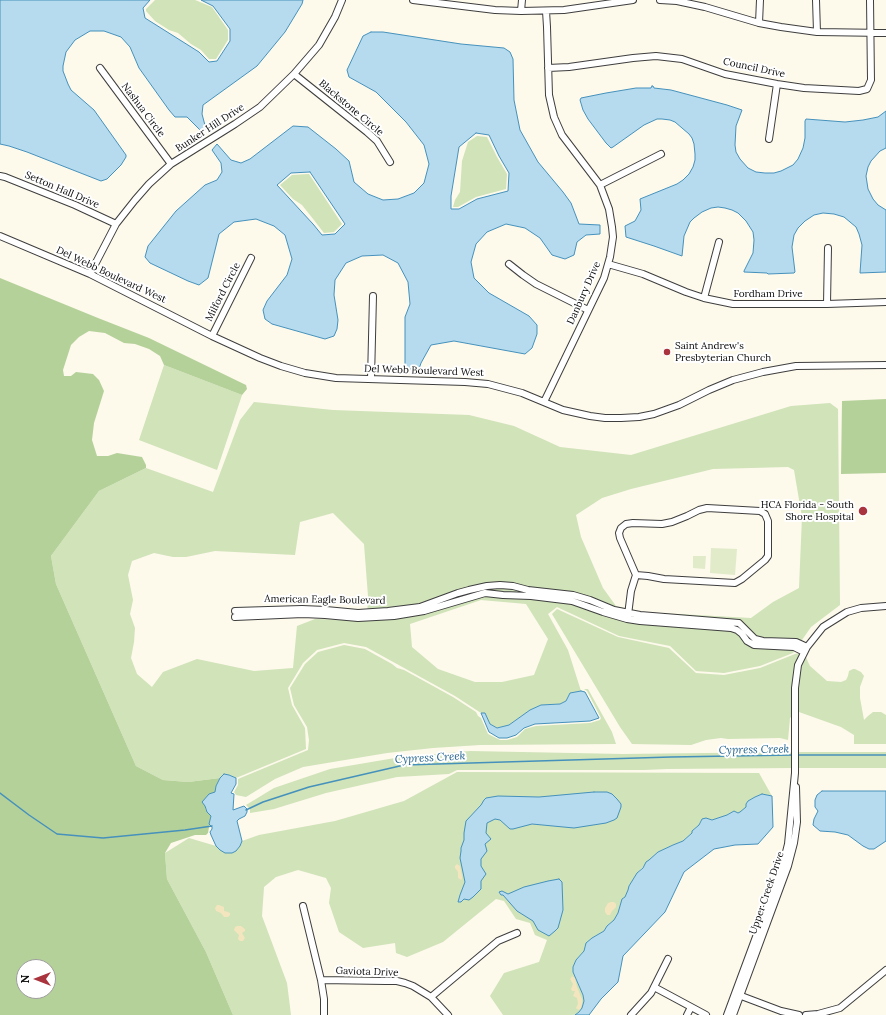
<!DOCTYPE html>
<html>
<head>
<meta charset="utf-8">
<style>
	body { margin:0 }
	#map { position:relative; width:886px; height:1015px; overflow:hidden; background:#fdf9eb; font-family:Lora,serif }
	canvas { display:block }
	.north { position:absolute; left:16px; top:959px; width:40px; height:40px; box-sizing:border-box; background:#fff; border:1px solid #9d9d9d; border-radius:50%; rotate:270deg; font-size:11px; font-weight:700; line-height:16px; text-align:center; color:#0b0b0b }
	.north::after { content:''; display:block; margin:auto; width:14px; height:18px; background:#aa343e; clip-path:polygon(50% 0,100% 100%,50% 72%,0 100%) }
</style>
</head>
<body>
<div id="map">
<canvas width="886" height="1015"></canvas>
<div class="north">N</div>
</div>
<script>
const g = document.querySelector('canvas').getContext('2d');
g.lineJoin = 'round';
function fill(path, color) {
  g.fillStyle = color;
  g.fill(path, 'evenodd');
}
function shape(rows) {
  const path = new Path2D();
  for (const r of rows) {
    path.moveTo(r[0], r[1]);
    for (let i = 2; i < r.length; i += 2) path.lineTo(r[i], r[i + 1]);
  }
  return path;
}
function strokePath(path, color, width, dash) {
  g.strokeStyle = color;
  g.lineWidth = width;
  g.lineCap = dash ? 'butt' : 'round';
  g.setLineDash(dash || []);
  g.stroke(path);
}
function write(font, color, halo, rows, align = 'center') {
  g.font = font + ' Lora,serif';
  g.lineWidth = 4;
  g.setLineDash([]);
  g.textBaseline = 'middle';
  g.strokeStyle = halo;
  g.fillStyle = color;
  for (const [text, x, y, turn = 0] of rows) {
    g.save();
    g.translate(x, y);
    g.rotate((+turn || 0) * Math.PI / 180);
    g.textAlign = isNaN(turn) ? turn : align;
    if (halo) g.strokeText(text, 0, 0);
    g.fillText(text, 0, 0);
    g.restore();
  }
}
const green = shape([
	[155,0,195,0,212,7,228,30,228,40,216,59,209,59,201,50,191,44,178,33,169,30,155,21,146,11,146,9],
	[477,136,487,137,497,157,507,174,506,189,476,197,458,207,453,207,455,200,460,192,462,161,468,142],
	[309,174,342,224,334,232,324,233,310,215,302,205,293,199,280,185,292,175],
	[164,365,242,395,217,470,139,440],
	[254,402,333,410,469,415,514,426,560,447,631,455,791,406,830,403,838,409,840,605,811,627,793,653,760,666,724,673,696,671,670,646,619,636,557,607,548,614,568,650,581,691,570,693,566,701,560,704,541,705,530,710,509,725,497,728,490,724,485,713,481,713,455,696,366,647,344,643,317,650,303,663,288,688,292,705,305,728,306,749,236,778,229,775,224,774,220,778,188,782,163,780,136,766,56,584,51,556,99,491,146,468,213,492,240,420],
	[788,467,794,470,802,517,799,588,773,602,751,618,642,612,616,606,603,588,581,537,576,515,602,498,631,489,713,469],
	[333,513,364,544,368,596,367,620,315,619,297,626,293,668,254,671,197,659,163,672,152,687,137,674,131,658,134,642,135,628,130,614,133,600,128,575,132,561,154,553,173,557,186,557,215,551,295,555,300,522],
	[481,600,526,604,548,639,534,675,502,682,475,682,438,669,412,647,410,624],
	[557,609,618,637,669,648,696,673,724,675,760,668,795,654,800,653,796,664,794,672,792,687,792,716,790,718,788,740,780,738,728,739,721,738,706,740,691,745,632,744,620,727,552,614],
	[344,645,365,649,392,664,397,668,404,670,453,697,476,712,478,716,481,718,488,734,500,740,507,740,517,737,525,729,536,726,590,723,600,720,601,718,587,691,584,689,588,689,612,732,616,744,480,745,433,748,387,753,303,767,275,779,246,797,236,795,234,792,238,785,238,779,308,750,309,740,307,727,294,705,290,688,305,664,318,652],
	[807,653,806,657,808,662,810,666,827,681,841,682,846,680,848,676,849,671,853,669,855,669,861,672,864,676,860,687,860,698,864,720,868,716,873,712,881,712,886,715,886,744,854,744,854,735,841,727,799,712,798,713,798,688,799,673,801,665],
	[470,751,623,754,792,752,792,768,667,769,644,770,457,770,449,774,397,777,326,793,274,809,250,813,250,809,246,805,274,788,330,769,401,757],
	[798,752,886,752,886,768,798,768],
	[457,772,759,773,772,796,762,794,755,797,748,801,746,804,746,807,740,812,738,813,734,811,727,815,712,820,702,819,700,822,699,825,692,831,692,833,683,841,673,845,658,852,637,873,629,886,629,889,625,897,622,899,618,913,614,920,607,926,604,931,592,938,586,943,584,951,576,960,573,967,573,972,583,995,584,1001,582,1008,579,1012,575,1015,503,1015,490,996,504,973,539,962,547,940,535,935,530,923,516,919,504,901,496,899,443,942,407,957,396,953,395,943,363,948,339,932,329,903,331,888,326,878,298,870,276,877,264,887,262,916,287,983,291,1015,233,1015,206,952,167,879,165,853,189,838,216,846,220,850,241,844,242,841,259,835,335,821,404,801]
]);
const forest = shape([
	[0,278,98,318,149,338,246,385,247,389,242,395,164,365,160,356,149,349,135,344,124,343,105,333,89,331,79,337,71,345,63,370,64,376,71,376,76,372,93,374,99,380,104,391,94,423,92,440,97,456,108,456,117,453,142,457,146,465,146,468,99,491,51,556,56,584,136,766,163,780,188,782,220,778,216,786,215,793,204,804,205,806,206,810,211,816,208,833,206,835,195,835,171,843,165,853,167,879,206,952,233,1015,0,1015],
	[24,967,48,967,48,991,24,991],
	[886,399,886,473,841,474,842,401]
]);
const sand = shape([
	[457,864,460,866,462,876,462,879,461,880,458,878,458,872,455,868,455,866],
	[611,902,614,902,616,904,616,907,612,911,610,915,607,915,605,912,605,908,608,903],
	[217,905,219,905,224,907,224,911,228,912,230,913,230,915,228,917,224,917,221,913,216,911,215,908],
	[237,926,241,926,245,929,245,931,242,933,245,938,243,941,240,941,238,939,239,935,234,930,235,927],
	[572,976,575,978,577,987,582,999,582,1004,581,1008,579,1010,577,1009,576,1008,578,1004,577,998,573,996,575,991,572,991,571,989,573,984,570,979]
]);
const pitch = shape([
	[711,548,737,549,735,575,710,573],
	[693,556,706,556,705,569,693,568]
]);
const water = shape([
	[0,0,150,0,143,8,145,18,199,52,209,62,217,61,230,41,230,29,213,6,201,0,303,0,302,4,285,32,257,66,203,105,202,114,206,129,202,132,187,117,175,117,169,110,139,68,130,47,121,37,104,31,90,31,75,40,66,52,63,66,63,71,68,84,71,90,94,110,126,155,126,157,121,165,107,179,101,181,27,152,9,146,0,144,0,0],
	[371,32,383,32,461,44,504,48,510,52,513,59,514,100,520,130,538,162,563,192,571,203,579,224,600,225,600,234,586,235,577,242,574,255,565,259,552,255,540,238,525,228,506,224,487,232,476,244,471,262,474,278,489,293,529,316,537,325,537,334,532,348,525,354,454,341,431,345,421,363,419,369,405,369,405,317,410,304,408,282,398,263,383,255,362,256,346,263,335,280,334,295,338,320,337,329,334,336,325,339,272,324,265,319,263,310,267,301,287,275,292,259,285,235,274,226,256,219,234,222,219,234,208,278,199,285,188,281,150,263,145,257,148,246,176,211,205,185,217,180,222,172,221,163,212,150,217,144,231,160,241,163,250,159,293,126,308,127,336,149,349,161,354,182,368,194,383,200,398,199,414,193,424,183,429,164,424,145,406,122,376,92,349,77,347,70,363,36,371,32],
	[476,133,489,135,499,156,509,173,508,191,477,199,459,209,451,209,451,196,459,147,476,133],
	[310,172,345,224,335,234,322,235,313,224,277,185,291,173,310,172],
	[652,86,653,86,654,88,671,90,686,94,727,105,742,110,736,126,735,145,736,152,740,159,748,168,756,172,765,173,774,173,781,171,793,165,798,159,803,148,805,138,805,121,806,119,845,122,863,120,878,117,886,111,886,148,880,151,871,161,868,167,866,176,868,189,873,199,878,205,886,210,886,272,860,273,862,245,859,234,856,227,844,217,834,214,823,213,814,215,805,221,798,228,794,235,792,247,795,272,794,273,768,274,767,273,744,272,744,271,753,253,754,240,753,232,746,221,738,213,732,210,725,208,718,207,711,208,702,212,694,218,690,222,684,236,682,256,654,246,626,237,625,226,635,221,641,210,640,199,677,184,683,180,689,174,693,167,695,160,695,154,694,144,692,138,689,134,675,122,670,120,662,119,657,119,644,125,613,147,611,148,606,143,588,119,583,110,580,100,581,98,606,93,636,88,651,88,652,86],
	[581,691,585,692,599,718,590,721,535,724,524,728,516,735,507,738,499,738,489,732,481,713,485,713,490,724,497,728,509,725,530,710,541,705,560,704,566,701,570,693,581,691],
	[224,774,229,775,236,778,236,784,231,793,234,794,233,810,244,806,247,809,247,812,245,816,239,819,237,821,242,841,240,846,236,851,232,853,225,853,220,850,216,846,211,835,210,832,212,829,212,827,209,824,211,816,207,812,205,806,202,802,209,794,215,792,216,786,220,778,224,774],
	[822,791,886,791,886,841,874,849,869,849,863,846,848,835,835,832,820,831,813,825,814,819,818,811,815,807,815,800,817,795,822,791],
	[594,792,607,792,612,794,617,799,621,804,621,807,617,818,614,820,606,823,574,828,532,824,513,829,510,829,500,820,495,819,487,823,486,833,491,839,485,844,487,851,481,859,481,866,486,874,481,881,481,889,473,897,469,900,464,899,461,902,458,902,460,895,465,882,460,858,461,851,461,848,464,840,464,833,466,821,481,805,484,800,486,798,498,796,539,797,594,792],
	[762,794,772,796,773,827,758,844,735,845,714,849,684,872,665,912,623,956,618,982,601,999,589,1015,575,1015,579,1012,582,1008,584,1001,583,995,573,972,573,967,576,960,584,951,586,943,592,938,604,931,607,926,614,920,618,913,622,899,625,897,628,890,629,886,637,873,643,868,646,862,649,860,658,852,673,845,683,841,692,833,692,831,699,825,702,819,706,818,712,820,727,815,734,811,738,813,740,812,746,807,746,804,748,801,755,797,762,794],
	[559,879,562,882,563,910,558,928,555,931,549,936,538,930,533,921,517,911,503,895,501,895,499,892,502,891,508,894,524,887,548,881,559,879]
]);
const stream = shape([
	[797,755,886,755],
	[0,793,29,815,57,834,103,838,185,830,212,826],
	[246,810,263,802,309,787,404,765,671,757,793,755]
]);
const minor = shape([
	[413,0,495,10,521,11,564,10,633,0],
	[660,0,677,1,705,7,759,23,781,27,817,32,886,33],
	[816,0,817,32],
	[521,11,522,0],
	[759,23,760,0],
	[100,68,171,164],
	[548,68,569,67,633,58,656,56,682,59,725,74,777,84,804,88,859,91,867,89,871,80,870,0],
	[294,74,367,132,377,141,390,162],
	[769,139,777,84],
	[0,176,5,177,75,205,116,224],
	[600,185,661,154],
	[0,236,90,274,212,336,260,358,281,366,305,373,336,378,465,382,488,384,522,393,563,410,590,416,605,418,621,418,639,417,654,414,679,405,709,390,733,380,763,372,796,366,886,365],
	[509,264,523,275,536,284,588,310],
	[608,264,643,274,686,292,704,298,733,304,827,304,886,302],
	[90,274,116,224,135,200,149,184,171,164,235,124,260,107,294,74,319,45,335,17,342,0],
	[704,298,719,242],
	[827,304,828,248],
	[212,336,251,258],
	[371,379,373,296],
	[544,402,604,278,610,257,613,237,612,227,609,209,600,185,562,135,554,117,549,95,547,27,546,11],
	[235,611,302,609,326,610,358,613,388,611,420,607,458,593,469,590,487,586,500,585,513,586,528,590,573,595,590,600,614,610,640,615,739,623,755,639,763,641,796,642,807,647],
	[628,615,631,591,636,575,620,538,619,533,621,528,626,524,633,523,662,524,672,522,687,516,699,510,707,508,760,511,765,514,768,521,768,556,765,560,742,579,735,583,664,579,648,576,636,575],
	[235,617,303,614,325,615,358,618,394,616,424,611,485,593,503,595,531,596,572,601,603,612,627,619,640,621,731,628,737,630,742,634,747,641,754,645,794,647,804,652],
	[303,906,321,980,324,999,324,1015],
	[321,980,386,981,397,981,405,983,413,986,431,997,448,1015],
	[654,987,706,1015],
	[736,994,781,1011,799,1015],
	[431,997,498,941,517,933],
	[631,1015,651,993,668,959],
	[687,1015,691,1007],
	[727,1015,783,864,788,844,795,773,795,688,798,665,807,647,823,627,847,612,861,608,886,606],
	[733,1015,788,866,794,843,797,822,796,787],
	[806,1015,818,1014,840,1008,886,970]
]);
const markers = [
	[667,352,4,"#aa343e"],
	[863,511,5,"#aa343e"]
];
const streetNames = [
	["Council Drive",754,68,12],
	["Blackstone Circle",351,108,40],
	["Nashua Circle",143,110,53],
	["Bunker Hill Drive",210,128,-33],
	["Setton Hall Drive",62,190,23],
	["Del Webb Boulevard West",111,275,25],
	["Milford Circle",223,292,-63],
	["Danbury Drive",584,293,-66],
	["Fordham Drive",768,294],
	["Del Webb Boulevard West",424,371,2],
	["American Eagle Boulevard",325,600,1],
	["Upper Creek Drive",767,893,-71],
	["Gaviota Drive",367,972,2]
];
const poiNames = [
	["Saint Andrew's",675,346],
	["Presbyterian Church",675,358],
	["HCA Florida - South",854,505,"right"],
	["Shore Hospital",854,517,"right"]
];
const waterNames = [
	["Cypress Creek",754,750,-1],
	["Cypress Creek",430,758,-3]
];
fill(green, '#d0e3b9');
fill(forest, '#b5d19a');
fill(sand, '#f3e5bd');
fill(pitch, '#e1ebca');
fill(water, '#b6dbee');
strokePath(water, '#4591bc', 1);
strokePath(stream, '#4591bc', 1.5);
strokePath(minor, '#3e3e3e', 8);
strokePath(minor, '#fff', 6);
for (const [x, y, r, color] of markers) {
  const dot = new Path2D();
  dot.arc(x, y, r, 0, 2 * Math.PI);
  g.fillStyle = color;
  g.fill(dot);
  strokePath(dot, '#fff', 1.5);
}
write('10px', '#0b0b0b', '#fff', streetNames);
write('10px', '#0b0b0b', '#fff', poiNames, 'left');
write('italic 11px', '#24638d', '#fff', waterNames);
</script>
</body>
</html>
